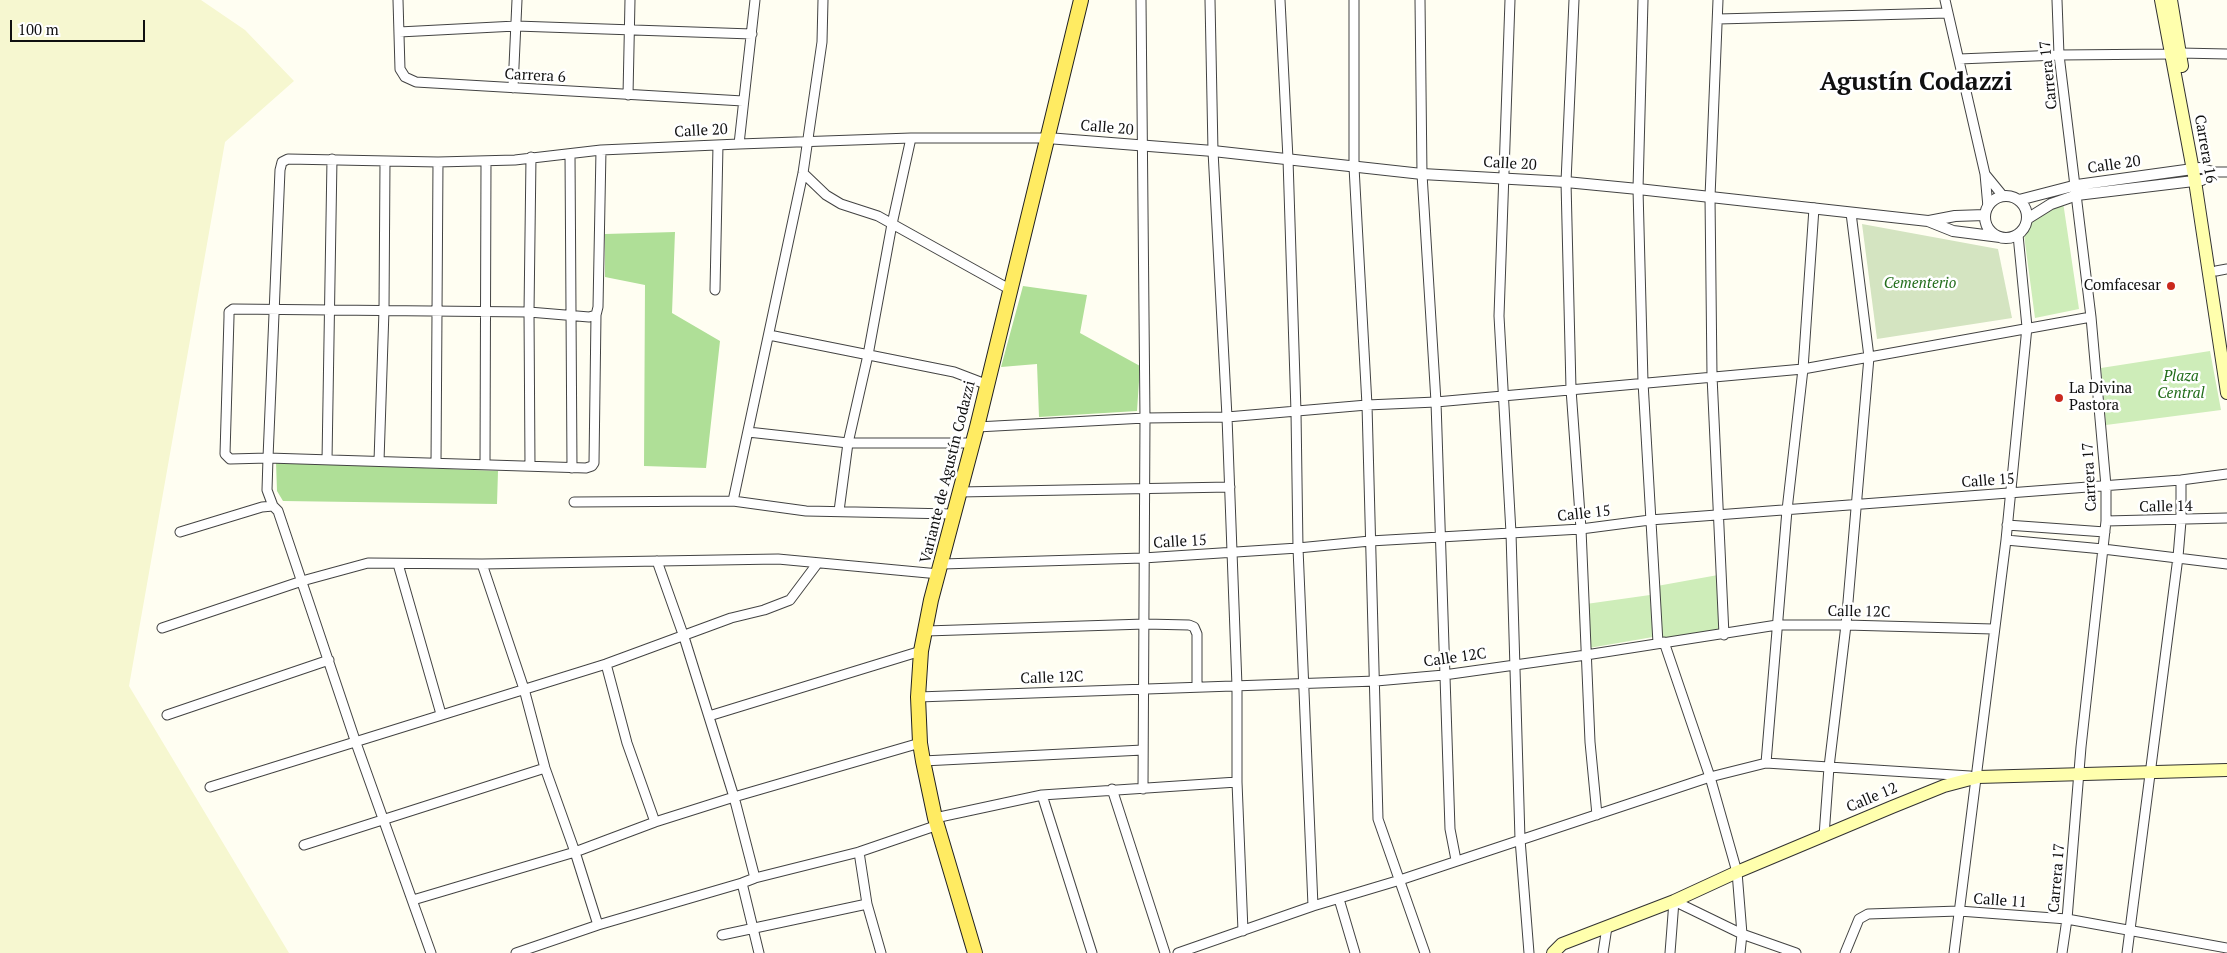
<!DOCTYPE html>
<html>
<head>
<meta charset="utf-8">
<style>
	body { margin:0 }
	#map { position:relative; width:2227px; height:953px; overflow:hidden; background:#fffef2; font-family:"PT Serif",serif }
	canvas { display:block }
	.scale { position:absolute; left:10px; top:20px; width:135px; height:22px; box-sizing:border-box; border:2px solid #101010; border-top:0; padding-left:6px; font-size:15px; line-height:18px; white-space:nowrap; color:#101010; -webkit-text-stroke:4px #fff; paint-order:stroke }
</style>
</head>
<body>
<div id="map">
<canvas width="2227" height="953"></canvas>
<div class="scale">100 m</div>
</div>
<script>
const g = document.querySelector('canvas').getContext('2d');
g.lineJoin = 'round';
function fill(path, color) {
  g.fillStyle = color;
  g.fill(path, 'evenodd');
}
function shape(rows) {
  const path = new Path2D();
  for (const r of rows) {
    if (r.length === 3) {
      path.moveTo(r[0] + r[2], r[1]);
      path.arc(r[0], r[1], r[2], 0, 2 * Math.PI);
      continue;
    }
    path.moveTo(r[0], r[1]);
    for (let i = 2; i < r.length; i += 2) path.lineTo(r[i], r[i + 1]);
  }
  return path;
}
function strokePath(path, color, width, dash) {
  g.strokeStyle = color;
  g.lineWidth = width;
  g.lineCap = dash ? 'butt' : 'round';
  g.setLineDash(dash || []);
  g.stroke(path);
}
function write(font, color, halo, rows, align = 'center') {
  g.font = font + ' "PT Serif",serif';
  g.lineWidth = 5;
  g.setLineDash([]);
  g.textBaseline = 'middle';
  g.strokeStyle = halo;
  g.fillStyle = color;
  for (const [text, x, y, turn = 0] of rows) {
    g.save();
    g.translate(x, y);
    g.rotate((+turn || 0) * Math.PI / 180);
    g.textAlign = isNaN(turn) ? turn : align;
    if (halo) g.strokeText(text, 0, 0);
    g.fillText(text, 0, 0);
    g.restore();
  }
}
const farmland = shape([
	[0,0,201,0,245,30,294,81,225,142,129,686,289,953,0,953]
]);
const green = shape([
	[2063,202,2079,309,2035,318,2024,235,2033,221],
	[2210,351,2221,410,2106,425,2101,368],
	[1718,575,1720,632,1662,639,1657,586],
	[1650,595,1653,637,1589,648,1586,604]
]);
const forest = shape([
	[675,232,672,313,720,341,706,468,644,466,645,285,605,277,605,234],
	[1023,286,1087,295,1080,333,1140,366,1137,411,1039,417,1037,364,1001,367],
	[276,462,498,471,497,504,283,501,277,491]
]);
const cemetery = shape([
	[1862,224,1998,249,2012,318,1877,339]
]);
const minor = shape([
	[398,0,400,69,405,77,416,82,743,101],
	[1141,0,1145,418,1143,789],
	[1210,0,1213,151,1227,417,1237,686,1237,782,1243,931],
	[1280,0,1288,159,1296,412,1298,548,1313,906],
	[1354,0,1354,167,1367,405,1378,819,1425,953],
	[1420,0,1422,174,1436,402,1450,829,1456,860],
	[1510,0,1499,316,1511,533,1520,839,1529,953],
	[1574,0,1566,182,1571,389,1581,529,1590,742,1597,815],
	[1643,0,1638,189,1643,382,1658,643],
	[1718,0,1710,197,1712,376,1724,635],
	[1945,0,1985,174,1988,207],
	[2057,0,2059,55,2091,317,2106,486,2106,521,2081,747,2067,919,2062,953],
	[1718,19,1948,13],
	[399,32,516,26,752,34],
	[1959,59,2059,55,2171,54,2180,53,2227,54],
	[513,88,517,0],
	[628,95,630,0],
	[739,144,755,0],
	[570,154,572,468],
	[2200,168,2215,172,2227,172],
	[803,173,826,195,841,204,878,216,1011,290],
	[1985,174,2003,196],
	[2216,271,2227,269],
	[715,290,718,145],
	[596,315,589,317,529,312,233,309,229,312,229,317,225,454,230,459,268,458,586,468,592,466,594,463,596,315,598,307,601,150],
	[769,335,954,372,988,385],
	[977,427,1145,418,1227,417,1367,405,1436,402,1803,369,2091,317],
	[748,432,848,443,972,443],
	[327,460,332,159],
	[379,461,384,310,385,162],
	[436,463,438,162],
	[485,465,486,161],
	[530,466,529,312,531,157],
	[959,492,1230,487],
	[733,501,803,173,822,42,823,0],
	[574,502,733,501,806,511,953,514],
	[273,506,267,490,268,458,280,170,282,162,288,159,438,162,515,160,601,150,739,144,911,138,1047,138],
	[839,511,848,443,868,355,892,224,911,138],
	[2106,521,2227,518],
	[2007,525,2105,532],
	[180,532,262,507,273,506,278,511,356,743,431,953],
	[2006,540,2103,549,2227,564],
	[657,561,684,637,734,797,755,878],
	[398,564,441,714],
	[482,564,524,689,545,768,575,852,598,925],
	[942,564,1143,558,1298,548,1370,541,1581,529,1650,520,2181,480,2227,474],
	[162,628,302,581,368,563,482,564,778,559,939,574],
	[926,631,1145,624,1189,625,1194,627,1197,634,1197,686],
	[1664,642,1710,777,1737,872,1742,934,1740,953],
	[606,664,627,743,655,822],
	[918,697,1376,681,1444,675,1586,655,1777,625,1846,625,1993,629],
	[167,715,329,660],
	[709,716,921,651],
	[923,761,1143,750],
	[1766,763,1787,510,1803,369,1814,208],
	[210,787,606,664,731,618,764,610,790,600,817,564],
	[1112,789,1165,953],
	[1042,795,1092,953],
	[935,818,1042,795,1237,782],
	[1824,836,1829,767,1846,625,1869,357,1851,213],
	[304,845,545,768],
	[859,852,867,904,881,953],
	[742,883,759,953],
	[1339,899,1355,953],
	[413,900,575,852,655,822,734,797,920,743],
	[722,935,867,904],
	[516,953,598,925,742,883,755,878,859,852,938,825],
	[1178,953,1313,906,1400,880,1710,777,1766,763,1970,776],
	[1603,953,1607,927],
	[1670,953,1674,901,1742,934,1796,953],
	[1845,953,1859,919,1868,914,1959,911,2067,919,2227,948],
	[1954,953,2006,540,2027,327,2018,235],
	[2127,953,2178,557,2181,521,2181,480]
]);
const tertiary = shape([
	[1047,138,1213,151,1422,174,1566,182,1638,189,1928,221,1953,231,2000,237],
	[2006,217,21],
	[2019,200,2077,185,2200,168],
	[2027,219,2051,204,2077,195,2202,180],
	[1929,221,1955,216,1985,215]
]);
const secondary = shape([
	[2161,0,2195,181,2227,393],
	[2171,0,2182,66],
	[1553,953,1562,944,1674,901,1737,872,1892,807,1944,786,1978,777,2227,770]
]);
const primary = shape([
	[975,953,935,818,923,761,920,743,918,697,921,651,931,600,977,427,1081,0]
]);
const markers = [
	[2171,286,5,"#ca291e"],
	[2059,398,5,"#ca291e"]
];
const streetNames = [
	["Carrera 17",2049,75,-96],
	["Carrera 6",535,76,3],
	["Calle 20",1107,128,5],
	["Calle 20",701,131,-3],
	["Carrera 16",2205,149,80],
	["Calle 20",1510,164,3],
	["Calle 20",2114,165,-8],
	["Variante de Agustín Codazzi",948,472,-76],
	["Carrera 17",2090,477,-93],
	["Calle 15",1988,481,-4],
	["Calle 14",2166,507,-1],
	["Calle 15",1584,514,-6],
	["Calle 15",1180,542,-3],
	["Calle 12C",1859,612,1],
	["Calle 12C",1455,658,-8],
	["Calle 12C",1052,678,-2],
	["Calle 12",1872,798,-23],
	["Carrera 17",2057,878,-85],
	["Calle 11",2000,901,4]
];
const parkNames = [
	["Cementerio",1920,284],
	["Plaza",2181,377],
	["Central",2181,394]
];
const poiNames = [
	["Comfacesar",2161,286],
	["La Divina",2069,389,"left"],
	["Pastora",2069,406,"left"]
];
const townNames = [
	["Agustín Codazzi",1916,83]
];
fill(farmland, '#f6f7d0');
fill(green, '#ceedb9');
fill(forest, '#afdf97');
fill(cemetery, '#d4e4c1');
strokePath(minor, '#434343', 11);
strokePath(tertiary, '#434343', 12);
strokePath(secondary, '#323232', 14);
strokePath(primary, '#212121', 16);
strokePath(minor, '#fff', 9);
strokePath(tertiary, '#fff', 10);
strokePath(secondary, '#ffffad', 12);
strokePath(primary, '#ffeb62', 14);
for (const [x, y, r, color] of markers) {
  const dot = new Path2D();
  dot.arc(x, y, r, 0, 2 * Math.PI);
  g.fillStyle = color;
  g.fill(dot);
  strokePath(dot, '#fff', 2);
}
write('15px', '#101010', '#fff', streetNames);
write('italic 15px', '#226d1b', '#fff', parkNames);
write('15px', '#101010', '#fff', poiNames, 'right');
write('bold 25px', '#101010', '#fff', townNames);
</script>
</body>
</html>
